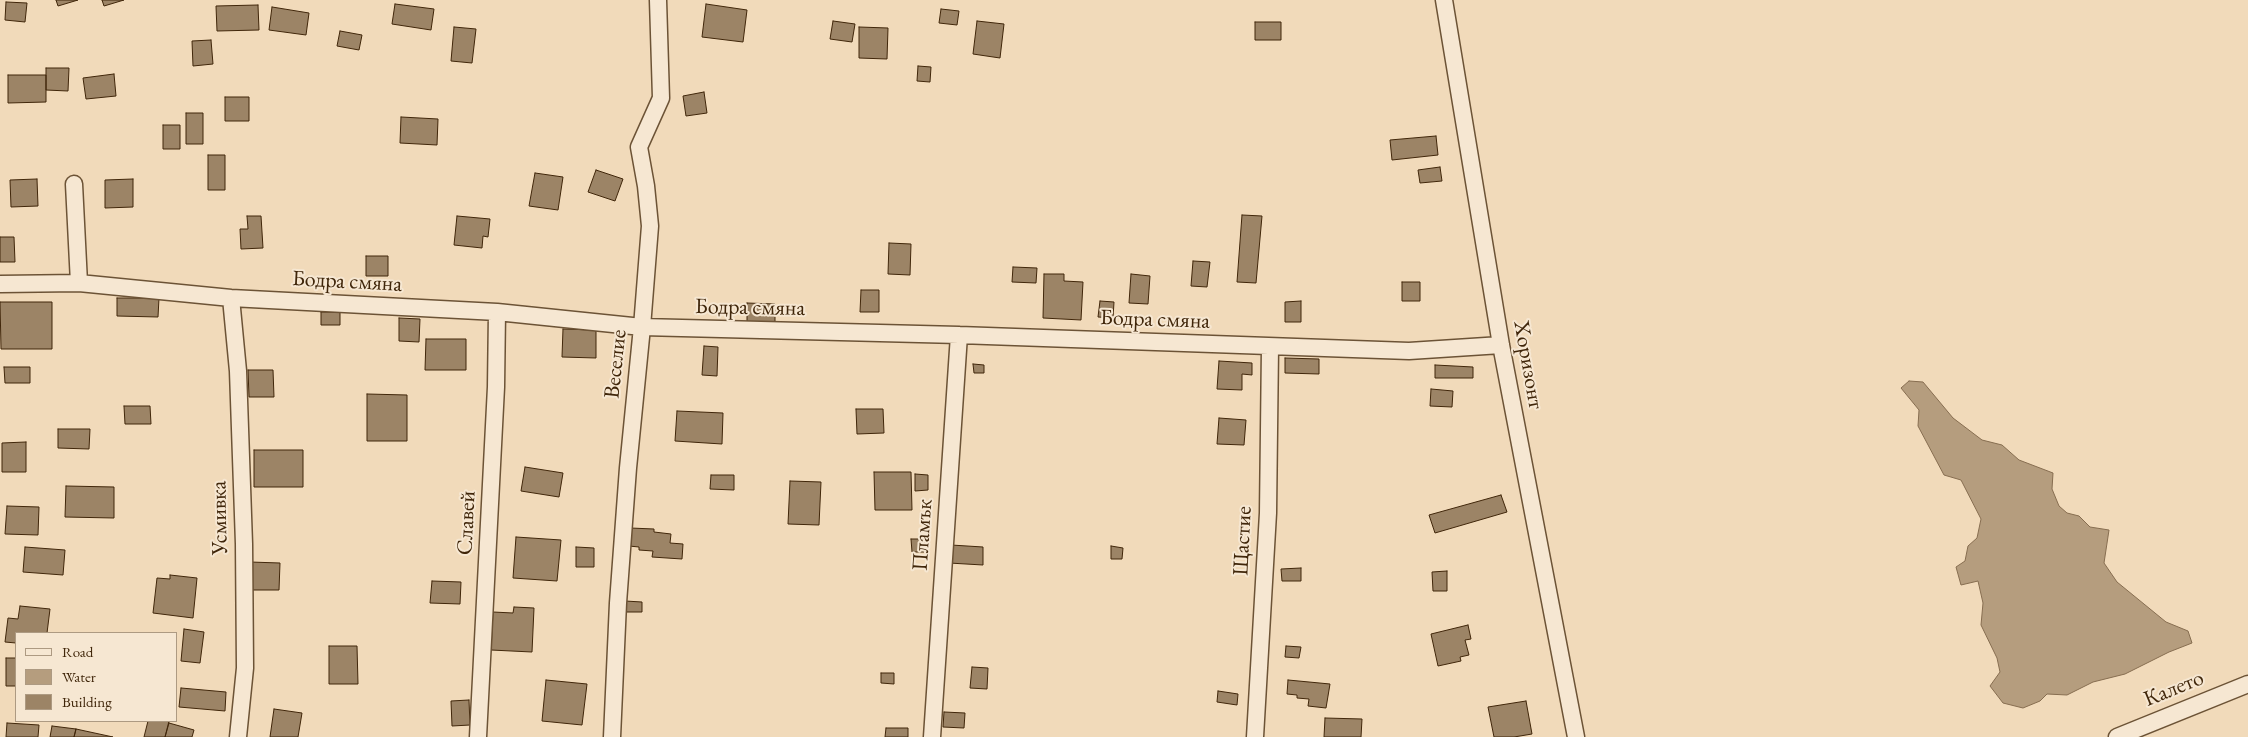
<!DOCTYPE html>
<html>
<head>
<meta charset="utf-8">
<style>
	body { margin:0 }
	#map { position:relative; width:2248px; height:737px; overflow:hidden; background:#f1daba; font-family:"EB Garamond",serif }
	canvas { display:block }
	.legend { position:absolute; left:15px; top:632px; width:162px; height:90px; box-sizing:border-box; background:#f6e7d2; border:1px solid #ad9a82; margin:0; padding:6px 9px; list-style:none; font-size:15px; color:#40260a }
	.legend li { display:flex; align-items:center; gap:10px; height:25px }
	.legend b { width:25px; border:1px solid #ad9a82 }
</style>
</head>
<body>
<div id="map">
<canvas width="2248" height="737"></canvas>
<ul class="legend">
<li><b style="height:6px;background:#f6e7d2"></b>Road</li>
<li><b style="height:14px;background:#b59d7e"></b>Water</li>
<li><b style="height:14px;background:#9c8466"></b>Building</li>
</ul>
</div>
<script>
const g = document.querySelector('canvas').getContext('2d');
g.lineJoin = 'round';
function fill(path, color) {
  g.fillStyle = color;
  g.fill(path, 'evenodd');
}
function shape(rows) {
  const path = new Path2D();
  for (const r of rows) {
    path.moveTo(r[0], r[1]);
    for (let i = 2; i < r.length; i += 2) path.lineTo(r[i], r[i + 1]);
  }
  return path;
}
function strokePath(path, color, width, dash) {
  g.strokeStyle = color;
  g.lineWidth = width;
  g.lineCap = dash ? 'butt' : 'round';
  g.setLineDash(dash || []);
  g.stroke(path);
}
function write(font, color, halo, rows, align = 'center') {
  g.font = font + ' "EB Garamond",serif';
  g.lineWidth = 4;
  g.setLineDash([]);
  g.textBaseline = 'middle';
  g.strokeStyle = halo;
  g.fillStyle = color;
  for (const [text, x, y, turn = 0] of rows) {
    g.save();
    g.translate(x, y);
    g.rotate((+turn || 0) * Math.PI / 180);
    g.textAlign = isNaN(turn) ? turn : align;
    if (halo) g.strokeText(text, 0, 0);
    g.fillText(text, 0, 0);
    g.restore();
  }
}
const water = shape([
	[1909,381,1923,382,1953,418,1982,440,2002,445,2019,460,2053,473,2052,489,2059,506,2067,513,2079,516,2090,527,2109,530,2104,563,2117,582,2166,622,2188,631,2192,643,2169,652,2125,674,2093,682,2067,695,2047,694,2040,701,2023,708,2003,703,1990,686,2000,672,1997,658,1981,625,1983,603,1978,581,1961,585,1956,567,1965,561,1968,546,1977,538,1981,519,1961,480,1944,475,1918,426,1919,410,1901,388,1909,381]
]);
const building = shape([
	[56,0,78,0,58,6,56,0],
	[102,0,124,0,104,6,102,0],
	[6,2,27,3,25,22,5,20,6,2],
	[395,4,434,9,431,30,392,24,395,4],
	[706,4,747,10,743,42,702,37,706,4],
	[258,5,259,30,217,31,216,6,258,5],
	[272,7,309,13,306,35,269,30,272,7],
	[941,9,959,11,957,25,939,23,941,9],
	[833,21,855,24,852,42,830,39,833,21],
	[977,21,1004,24,1000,58,973,54,977,21],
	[1255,22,1281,22,1281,40,1255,40,1255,22],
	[454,27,476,29,472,63,451,61,454,27],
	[859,27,888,28,887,59,859,58,859,27],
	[340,31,362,35,359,50,337,46,340,31],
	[211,40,213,64,193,66,192,41,211,40],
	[918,66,931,67,930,82,917,81,918,66],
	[46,68,69,68,68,91,46,90,46,68],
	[114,74,116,96,86,99,83,78,114,74],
	[8,75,46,75,46,102,8,103,8,75],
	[704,92,707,113,686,116,683,96,704,92],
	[225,97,249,97,249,121,225,121,225,97],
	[186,113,203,113,203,144,186,144,186,113],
	[401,117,438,119,437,145,400,143,401,117],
	[163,125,180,125,180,149,163,149,163,125],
	[1436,136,1438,155,1392,160,1390,140,1436,136],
	[208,155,225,155,225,190,208,190,208,155],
	[1440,167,1442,181,1420,183,1418,170,1440,167],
	[596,170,623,179,615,201,588,192,596,170],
	[535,173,563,177,558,210,529,206,535,173],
	[37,179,38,206,11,207,10,180,37,179],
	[133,179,133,207,105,208,105,180,133,179],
	[1242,215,1262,216,1256,283,1237,282,1242,215],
	[247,216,261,216,263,248,241,249,240,229,248,229,247,216],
	[457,216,490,219,488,237,483,236,482,248,454,245,457,216],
	[0,237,14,237,15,262,0,262,0,237],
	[889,243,911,244,910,275,888,274,889,243],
	[366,256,388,256,388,276,366,276,366,256],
	[1193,261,1210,262,1207,287,1191,286,1193,261],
	[1013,267,1037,268,1036,283,1012,282,1013,267],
	[1044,274,1064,274,1064,281,1083,282,1081,320,1043,318,1044,274],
	[1131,274,1150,276,1148,304,1129,303,1131,274],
	[1402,282,1420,282,1420,301,1402,301,1402,282],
	[861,290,879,290,879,312,860,312,861,290],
	[117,298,159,298,158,317,117,316,117,298],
	[1100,301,1114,302,1113,318,1098,317,1100,301],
	[1301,301,1301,322,1285,322,1285,302,1301,301],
	[0,302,52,302,52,349,1,349,0,302],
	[747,303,775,304,775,322,747,322,747,303],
	[321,312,340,312,340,325,321,325,321,312],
	[399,318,420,319,419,342,399,341,399,318],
	[563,329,596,330,596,358,562,357,563,329],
	[426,339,466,339,466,370,425,370,426,339],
	[704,346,718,347,717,376,702,375,704,346],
	[1285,358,1319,359,1319,374,1285,373,1285,358],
	[1219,361,1252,363,1252,375,1242,374,1242,390,1217,389,1219,361],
	[973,364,984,365,984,373,974,373,973,364],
	[1435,365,1473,367,1473,378,1435,378,1435,365],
	[4,367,30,367,30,383,5,383,4,367],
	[248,370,273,370,274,397,249,397,248,370],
	[1431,389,1453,391,1452,407,1430,406,1431,389],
	[367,394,407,395,407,441,367,441,367,394],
	[124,406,150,406,151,424,125,424,124,406],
	[856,409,883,409,884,433,857,434,856,409],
	[677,411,723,413,722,444,675,441,677,411],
	[1219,418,1246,420,1244,445,1217,444,1219,418],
	[58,429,90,429,89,449,58,448,58,429],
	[26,442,26,472,2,472,2,443,26,442],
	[254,450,303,450,303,487,254,487,254,450],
	[525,467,563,473,559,497,521,491,525,467],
	[874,472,911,472,912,510,875,510,874,472],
	[915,474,928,475,928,490,915,491,915,474],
	[711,475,734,475,734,490,710,489,711,475],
	[790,481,821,482,819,525,788,524,790,481],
	[66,486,114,487,114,518,65,517,66,486],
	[1501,495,1507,512,1435,533,1429,515,1501,495],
	[7,506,39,507,38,535,5,534,7,506],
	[630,528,654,529,654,532,671,534,670,543,683,544,682,559,652,557,653,551,639,550,639,547,629,546,630,528],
	[516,537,561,540,557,581,513,578,516,537],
	[911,539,924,539,924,552,912,552,911,539],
	[951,545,983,547,983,565,949,563,951,545],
	[1111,546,1123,548,1122,559,1111,559,1111,546],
	[25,547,65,550,63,575,23,572,25,547],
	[576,547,594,548,594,567,576,567,576,547],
	[250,562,280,563,279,590,249,590,250,562],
	[1301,568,1301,581,1282,581,1281,569,1301,568],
	[1447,571,1447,591,1433,591,1432,572,1447,571],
	[170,575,197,578,193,618,153,613,157,578,170,579,170,575],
	[432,581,461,582,460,604,430,603,432,581],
	[625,601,642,602,642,612,625,612,625,601],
	[20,606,50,609,47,633,16,633,16,643,5,642,8,618,18,619,20,606],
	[514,607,534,608,532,652,491,650,493,612,513,613,514,607],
	[1468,625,1471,639,1465,640,1469,655,1460,657,1461,661,1438,666,1431,634,1468,625],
	[184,629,204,632,200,663,181,661,184,629],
	[329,646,357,646,358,684,329,684,329,646],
	[1286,646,1301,647,1299,658,1285,657,1286,646],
	[6,658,16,658,16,686,6,686,6,658],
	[972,667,988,668,987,689,970,688,972,667],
	[881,673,894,673,894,684,881,683,881,673],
	[546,680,587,684,582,725,542,721,546,680],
	[1288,680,1330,684,1326,708,1308,706,1309,699,1297,698,1297,695,1287,694,1288,680],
	[181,688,226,692,225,711,179,707,181,688],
	[1218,691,1238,694,1237,705,1217,702,1218,691],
	[469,700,470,725,452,726,451,701,469,700],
	[1526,701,1532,734,1514,737,1494,737,1488,707,1526,701],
	[274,709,302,713,298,737,270,737,274,709],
	[944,712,965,713,964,728,943,727,944,712],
	[1325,718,1362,719,1361,737,1324,737,1325,718],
	[148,721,169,721,165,737,144,737,148,721],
	[7,723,39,725,38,737,6,737,7,723],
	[169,723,194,730,192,737,165,737,169,723],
	[52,726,76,729,74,737,50,737,52,726],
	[886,728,908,728,908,737,885,737,886,728],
	[76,729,113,737,74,737,76,729]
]);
const minor = shape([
	[1444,0,1501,345,1576,737],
	[74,184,79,283],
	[0,284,79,283,231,298,497,312,642,327,959,335,1409,351,1501,345],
	[231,298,238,371,244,544,245,668,238,737],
	[478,737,496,387,497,312],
	[612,737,618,603,628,468,642,327,650,226,646,186,639,147,661,98,658,0],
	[932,737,959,335],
	[1255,737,1268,513,1270,347],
	[2117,737,2248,684]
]);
const streetNames = [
	["Бодра смяна",347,282,3],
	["Бодра смяна",750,308,1],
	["Бодра смяна",1155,320,2],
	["Веселие",616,364,-84],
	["Хоризонт",1528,365,80],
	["Усмивка",220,518,-91],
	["Славей",467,523,-87],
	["Пламък",923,535,-86],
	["Щастие",1243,541,-87],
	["Калето",2174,689,-22]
];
fill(water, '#b59d7e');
strokePath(water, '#866d50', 1);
fill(building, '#9c8466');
strokePath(building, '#40260a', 1);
strokePath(minor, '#6c5336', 19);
strokePath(minor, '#f6e7d2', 16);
write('22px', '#40260a', '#f6e7d2', streetNames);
</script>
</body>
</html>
